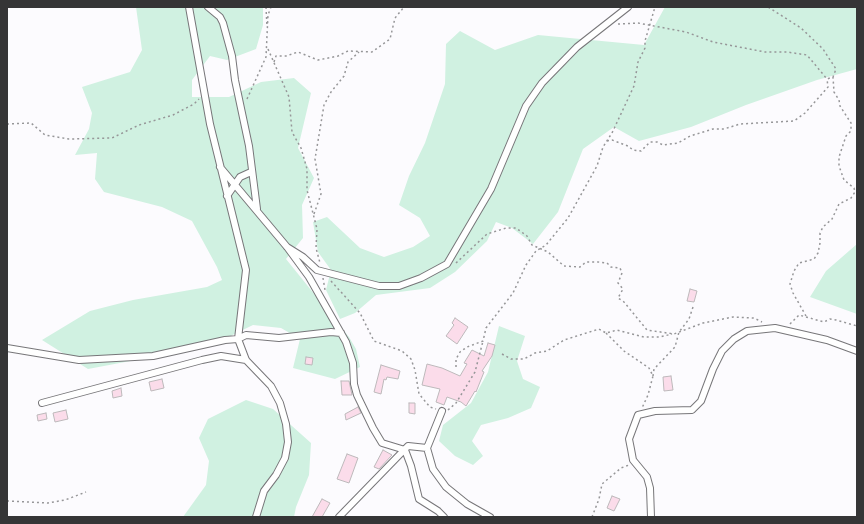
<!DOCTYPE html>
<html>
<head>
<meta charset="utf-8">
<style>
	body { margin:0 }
	#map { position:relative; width:864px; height:524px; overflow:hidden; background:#fcfbfe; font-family:"Roboto Condensed",sans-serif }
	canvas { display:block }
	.frame { position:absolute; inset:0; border:8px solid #353536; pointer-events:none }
</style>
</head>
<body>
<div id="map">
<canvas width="864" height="524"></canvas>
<div class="frame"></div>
</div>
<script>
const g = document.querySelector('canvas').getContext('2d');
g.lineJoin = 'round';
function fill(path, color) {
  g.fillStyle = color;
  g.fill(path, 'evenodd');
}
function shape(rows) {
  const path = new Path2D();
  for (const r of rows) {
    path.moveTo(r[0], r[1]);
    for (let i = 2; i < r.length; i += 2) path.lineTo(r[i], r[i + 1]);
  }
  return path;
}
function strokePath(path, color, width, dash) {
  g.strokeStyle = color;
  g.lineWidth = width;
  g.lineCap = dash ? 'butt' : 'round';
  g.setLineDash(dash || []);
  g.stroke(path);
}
const green = shape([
	[136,7,263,7,263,25,256,49,227,60,210,56,192,80,192,97,229,97,261,82,294,78,311,93,298,148,314,178,302,205,303,238,286,259,349,337,356,349,360,367,335,379,293,368,300,339,281,328,253,325,210,346,88,369,42,340,90,311,133,300,207,287,222,280,217,267,192,221,162,207,104,192,95,179,97,153,75,155,89,129,92,113,82,87,130,72,142,50],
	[665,7,857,7,857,69,817,80,746,105,691,127,639,141,614,127,583,149,558,212,533,244,512,228,496,222,487,241,455,272,430,288,376,295,355,313,340,319,326,290,331,270,318,252,313,222,327,217,360,248,384,257,413,247,430,236,420,218,399,205,409,176,425,143,445,84,446,44,460,31,495,50,538,35,644,45],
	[857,244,857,314,810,297,826,271],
	[499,326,525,336,517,361,523,379,540,387,531,408,508,418,481,425,472,441,483,456,473,465,455,456,439,441,443,425,471,403,488,372],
	[246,400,273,409,311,443,309,475,296,507,294,517,183,517,206,485,209,461,199,438,208,419]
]);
const building = shape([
	[690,289,697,291,694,302,687,301,690,289],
	[455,318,468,327,457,344,446,336,454,325,452,323,455,318],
	[488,343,495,345,492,356,482,371,484,372,476,392,475,391,466,406,461,402,447,397,444,405,436,402,440,389,422,385,427,364,442,368,460,376,467,364,464,363,472,350,484,356,488,343],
	[306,357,313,358,312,365,305,364,306,357],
	[381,365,400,371,398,379,387,377,386,380,384,379,381,394,374,392,381,365],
	[671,376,673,390,664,391,663,377,671,376],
	[162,379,164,388,151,391,149,382,162,379],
	[341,381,349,381,352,395,342,395,341,381],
	[121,388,122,396,113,398,112,391,121,388],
	[409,403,415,403,415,414,409,413,409,403],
	[358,407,361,413,346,420,345,414,358,407],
	[66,410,68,419,55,422,53,413,66,410],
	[46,413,47,419,38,421,37,415,46,413],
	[383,450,392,455,379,469,374,467,383,450],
	[347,454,358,458,349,483,337,479,347,454],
	[612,496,620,499,614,511,607,508,612,496],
	[322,499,330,503,322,517,312,517,322,499]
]);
const path = shape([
	[266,7,267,27],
	[618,24,638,23,686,32,713,42,765,52,787,52,807,55,827,79,833,77,836,69,823,49,801,28,768,7],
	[268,49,289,97,292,132,301,148,307,169,307,190,317,229,316,248,320,263],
	[274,62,276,56,286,56,298,52,318,60,338,56,348,51,372,52,390,39,395,18,404,7],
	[247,99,266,57,268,15,271,7],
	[7,124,31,123,45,135,69,139,112,138,139,125,173,115,194,104,199,99],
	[607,141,612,140,628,146,633,150,641,151,650,142,657,142,663,145,678,143,690,136,713,129,724,129,740,124,794,121,805,113,828,87,827,79],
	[314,214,321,194,315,159,324,105,331,92,344,76,348,62,359,52],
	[456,263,487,234,506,228,516,228,527,236,532,245,548,252,564,266,580,267,586,262,598,262,607,263,611,267,620,268,622,273,618,283,623,289,618,298,624,302,647,330,674,334,703,323,733,317,754,318,762,322],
	[323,278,325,290],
	[331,281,360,313,374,341,402,351,411,359,415,370,419,394,430,407,436,409],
	[806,316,793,293,790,284,794,271,799,263,814,259,818,253,820,243,820,233,823,227,832,219,839,204,851,198,855,192,854,188,844,180,839,166,839,157,846,136,851,131,851,123,840,106,839,100,834,92,833,77],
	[790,324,799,315,824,322,830,319,836,320,857,326],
	[606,333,624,351,649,368,653,376,648,395,642,408],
	[502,354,511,359,524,359,535,353,547,351,564,340,599,329,606,333,617,330,644,337,660,337,672,334],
	[456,367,456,359,460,352,467,347,483,341,486,328,513,293,526,265,536,251,546,245,568,218,597,166,603,147,612,133,634,86,638,62,645,48,645,41,655,7],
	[653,376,654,369,675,347,679,332,689,319,693,307],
	[448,410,456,403,475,372,483,341],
	[7,501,48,503,65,500,86,492],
	[592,517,599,499,602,484,621,468,629,465]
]);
const street = shape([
	[208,7,220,17,223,23,232,56,235,80,249,146,257,209],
	[220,167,287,247,309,277,346,342,353,363,354,384,357,395,373,428,382,443,405,450,411,466,419,499,438,511,444,517],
	[227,196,240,177,251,172],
	[287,247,303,257,317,270,379,286,399,286,421,278,447,264,491,189,526,106,542,83,577,47,628,7],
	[7,348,79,360,153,356,225,340,238,339,246,270,210,124,189,7],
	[42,403,202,360,221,356,246,360],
	[427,448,433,469,446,487,467,504,490,517],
	[256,517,264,491,276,475,285,458,288,442,286,424,280,403,271,386,246,360,238,339,246,335,279,338,331,332,341,333],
	[339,517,408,446,427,448,442,411],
	[651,517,650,488,647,477,633,460,631,449,629,439,638,415,655,411,692,410,701,401,713,369,722,351,734,339,747,331,775,328,827,340,857,351]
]);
fill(green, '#d0f1e1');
fill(building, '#fbdcea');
strokePath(building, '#bdb9bb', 1);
strokePath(street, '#777679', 8);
strokePath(path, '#969698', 1.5, [2, 3]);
strokePath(street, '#fff', 6);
</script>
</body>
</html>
